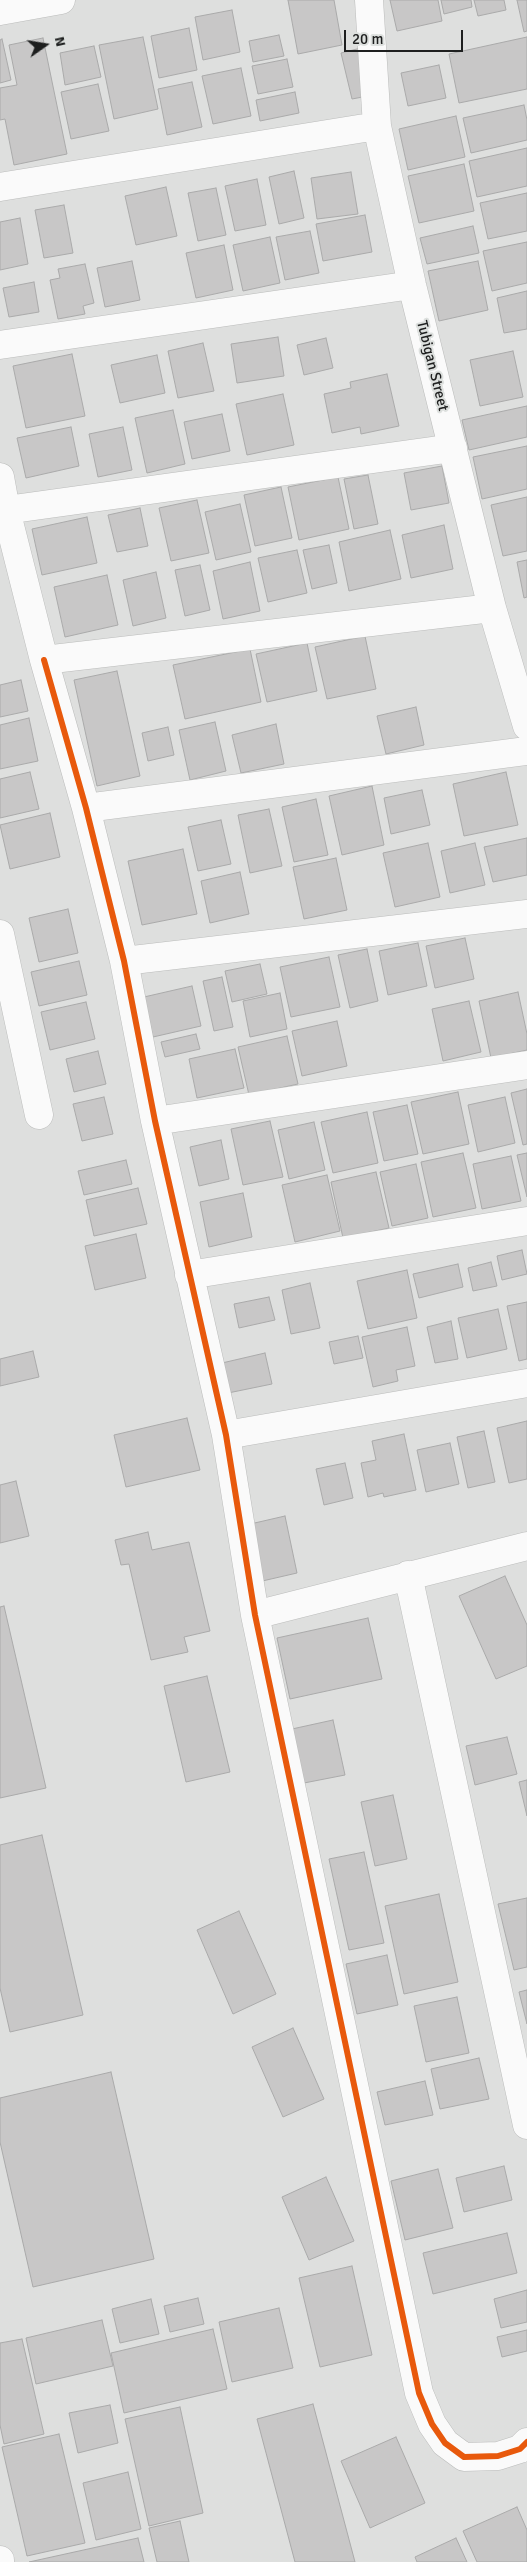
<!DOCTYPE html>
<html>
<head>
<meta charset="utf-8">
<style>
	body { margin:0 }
	#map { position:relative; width:527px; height:2562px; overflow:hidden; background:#dedfde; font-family:Signika,sans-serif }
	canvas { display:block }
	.north { position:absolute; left:20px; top:20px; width:50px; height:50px; -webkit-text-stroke:4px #dde0de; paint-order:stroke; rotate:77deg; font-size:14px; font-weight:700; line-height:20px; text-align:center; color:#1e1f1f }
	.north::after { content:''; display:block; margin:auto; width:18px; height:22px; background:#1e1f1f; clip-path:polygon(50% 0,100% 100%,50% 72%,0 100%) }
	.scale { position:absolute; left:344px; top:30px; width:119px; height:22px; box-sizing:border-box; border:2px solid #1e1f1f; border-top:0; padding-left:6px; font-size:15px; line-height:18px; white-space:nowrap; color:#1e1f1f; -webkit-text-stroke:4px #dde0de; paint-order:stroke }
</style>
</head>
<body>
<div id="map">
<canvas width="527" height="2562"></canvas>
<div class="north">N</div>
<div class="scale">20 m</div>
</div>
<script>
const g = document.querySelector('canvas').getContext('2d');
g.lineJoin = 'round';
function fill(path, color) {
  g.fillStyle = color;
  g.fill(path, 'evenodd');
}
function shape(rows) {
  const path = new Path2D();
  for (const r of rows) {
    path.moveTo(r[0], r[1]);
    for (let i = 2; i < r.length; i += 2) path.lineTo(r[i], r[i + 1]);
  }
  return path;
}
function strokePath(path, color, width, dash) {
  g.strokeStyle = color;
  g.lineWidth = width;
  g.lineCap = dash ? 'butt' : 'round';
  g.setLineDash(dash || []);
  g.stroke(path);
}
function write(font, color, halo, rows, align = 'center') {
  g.font = font + ' Signika,sans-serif';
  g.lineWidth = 4;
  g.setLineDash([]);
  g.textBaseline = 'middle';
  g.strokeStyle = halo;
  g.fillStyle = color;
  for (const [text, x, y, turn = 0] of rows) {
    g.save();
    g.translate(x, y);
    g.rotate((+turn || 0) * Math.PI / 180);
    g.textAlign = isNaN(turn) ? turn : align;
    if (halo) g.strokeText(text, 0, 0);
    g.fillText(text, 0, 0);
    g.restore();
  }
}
const building = shape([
	[288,0,334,0,342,45,298,54,288,0],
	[390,0,438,0,442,21,397,31,390,0],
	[441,0,471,0,472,7,444,14,441,0],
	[474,0,504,0,506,10,478,16,474,0],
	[517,0,527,0,527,31,524,32,517,0],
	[232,10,240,52,203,60,195,17,232,10],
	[189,28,197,70,159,78,151,36,189,28],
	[279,35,284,56,253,62,249,41,279,35],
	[143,37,158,109,114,119,99,45,143,37],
	[527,37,527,89,459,103,449,54,527,37],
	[43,38,67,154,14,165,5,119,0,120,0,88,17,85,9,45,43,38],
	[2,39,11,80,0,83,0,40,2,39],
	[94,46,101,77,65,85,60,53,94,46],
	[361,48,373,95,352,99,341,53,361,48],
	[287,59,293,87,258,94,252,66,287,59],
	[439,65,446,98,408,106,401,73,439,65],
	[241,68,251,116,213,124,202,76,241,68],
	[192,82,202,127,167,135,158,89,192,82],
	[98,84,109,131,71,139,61,92,98,84],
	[295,92,299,113,260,121,256,100,295,92],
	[524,105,527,120,527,140,471,153,463,118,524,105],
	[456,116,465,157,408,170,399,129,456,116],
	[527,148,527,186,477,197,469,161,527,148],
	[464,164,474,211,419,223,408,176,464,164],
	[294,171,304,218,279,224,269,177,294,171],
	[351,172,358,214,317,219,311,178,351,172],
	[257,179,266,225,235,231,225,186,257,179],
	[166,187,177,236,136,245,125,196,166,187],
	[216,188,226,235,198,241,188,193,216,188],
	[527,193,527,231,488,239,480,203,527,193],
	[64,205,73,253,44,258,35,210,64,205],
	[365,215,372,252,323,261,316,224,365,215],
	[20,218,28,264,0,270,0,222,20,218],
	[473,226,479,253,427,264,420,238,473,226],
	[310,231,319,273,285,280,276,237,310,231],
	[270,237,280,283,243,291,233,245,270,237],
	[527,242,527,283,492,291,483,251,527,242],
	[224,245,233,290,196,298,186,253,224,245],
	[132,261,140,300,105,307,97,268,132,261],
	[478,261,488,310,439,321,428,271,478,261],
	[85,264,94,303,83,306,85,314,58,319,50,280,60,278,58,269,85,264],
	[34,282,39,312,9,317,3,288,34,282],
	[527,291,527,329,504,333,497,298,527,291],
	[278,337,284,376,237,383,231,344,278,337],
	[326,338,333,368,304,375,297,345,326,338],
	[203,343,214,391,178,398,168,351,203,343],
	[513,351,523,397,480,406,470,360,513,351],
	[72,354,85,416,26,428,13,366,72,354],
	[157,355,165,393,120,403,111,365,157,355],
	[387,374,399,426,361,434,360,427,332,433,324,394,351,388,350,382,387,374],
	[283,394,294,445,247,455,236,404,283,394],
	[527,406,527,437,469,450,462,420,527,406],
	[173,410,185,464,147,473,135,418,173,410],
	[222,414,230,451,192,459,184,422,222,414],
	[71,427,79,466,26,478,17,438,71,427],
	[123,427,132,470,98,477,89,434,123,427],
	[527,446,527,489,482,499,473,457,527,446],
	[442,466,449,503,411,510,404,473,442,466],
	[368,475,378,524,354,529,344,479,368,475],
	[338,477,349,529,299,540,288,487,338,477],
	[281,487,292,538,255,546,244,495,281,487],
	[527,497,527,551,503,556,491,505,527,497],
	[197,500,209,553,171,561,159,508,197,500],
	[240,504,251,552,216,560,205,512,240,504],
	[140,508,148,546,117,552,108,515,140,508],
	[87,517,97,563,42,575,32,529,87,517],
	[444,525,453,569,411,578,402,535,444,525],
	[390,530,401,579,349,591,339,542,390,530],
	[329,545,337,583,312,589,303,550,329,545],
	[297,550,307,593,268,602,258,558,297,550],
	[527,560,527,597,524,598,517,562,527,560],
	[250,562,260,611,223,619,213,571,250,562],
	[200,565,210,610,185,616,175,570,200,565],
	[156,572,166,618,133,626,123,580,156,572],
	[107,575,118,625,65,637,54,587,107,575],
	[365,636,376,689,327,699,315,647,365,636],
	[307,643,317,691,267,702,256,654,307,643],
	[250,649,261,702,185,719,173,665,250,649],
	[117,671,140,776,97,786,74,680,117,671],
	[21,680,28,711,0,717,0,685,21,680],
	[416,707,424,745,386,754,377,716,416,707],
	[29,718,38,761,0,769,0,725,29,718],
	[215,722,226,771,190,780,179,730,215,722],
	[276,724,284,764,241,773,232,735,276,724],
	[168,727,174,755,148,761,142,733,168,727],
	[30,772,39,809,0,818,0,779,30,772],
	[506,772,518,825,464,836,453,784,506,772],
	[372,786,384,845,342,855,329,796,372,786],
	[422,790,430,825,391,834,384,798,422,790],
	[316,799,328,855,294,862,282,807,316,799],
	[269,809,282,866,250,873,238,815,269,809],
	[50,813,60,857,10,869,0,825,50,813],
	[221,820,231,864,198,871,188,827,221,820],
	[527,838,527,875,493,882,484,847,527,838],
	[428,843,440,897,395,907,383,853,428,843],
	[475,843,485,885,450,893,441,851,475,843],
	[183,849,197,914,142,925,128,861,183,849],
	[336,858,347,910,304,919,293,867,336,858],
	[240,872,249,914,210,923,201,881,240,872],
	[68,909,78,953,39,962,29,918,68,909],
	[465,938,474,979,435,988,426,946,465,938],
	[418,943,427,986,388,995,379,951,418,943],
	[367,949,378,1001,350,1008,338,955,367,949],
	[329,957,340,1007,291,1017,280,967,329,957],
	[79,961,87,995,39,1006,31,972,79,961],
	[260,964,267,994,232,1002,225,971,260,964],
	[222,977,233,1027,214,1031,203,981,222,977],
	[192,986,201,1026,153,1037,144,997,192,986],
	[518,992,527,1034,527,1050,491,1058,479,1001,518,992],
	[280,993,287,1029,250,1037,243,1001,280,993],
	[469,1001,481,1052,443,1061,432,1009,469,1001],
	[86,1002,95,1039,50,1050,41,1012,86,1002],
	[337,1021,347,1066,302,1076,292,1031,337,1021],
	[196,1034,200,1049,165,1057,161,1042,196,1034],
	[287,1036,298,1084,249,1095,238,1047,287,1036],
	[235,1049,244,1088,197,1098,189,1059,235,1049],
	[98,1051,106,1084,74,1092,66,1059,98,1051],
	[527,1089,527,1144,523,1145,511,1093,527,1089],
	[458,1092,469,1144,423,1154,411,1102,458,1092],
	[104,1097,113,1134,82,1141,73,1104,104,1097],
	[505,1097,515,1143,478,1152,468,1105,505,1097],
	[407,1105,418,1154,384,1161,373,1112,407,1105],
	[367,1112,378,1163,333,1173,321,1122,367,1112],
	[270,1121,283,1177,243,1185,231,1129,270,1121],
	[314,1122,325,1170,289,1179,278,1130,314,1122],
	[221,1140,229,1179,199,1186,190,1147,221,1140],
	[463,1153,476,1208,433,1217,421,1162,463,1153],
	[527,1153,527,1197,517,1155,527,1153],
	[511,1156,521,1201,482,1209,473,1164,511,1156],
	[126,1160,132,1184,84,1195,78,1171,126,1160],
	[416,1164,428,1218,392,1226,380,1172,416,1164],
	[376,1172,389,1228,343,1238,331,1182,376,1172],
	[327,1175,340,1231,295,1242,282,1185,327,1175],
	[138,1188,147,1224,94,1236,86,1200,138,1188],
	[243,1193,252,1237,209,1247,200,1202,243,1193],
	[136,1234,146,1278,95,1290,85,1246,136,1234],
	[522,1250,527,1274,502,1280,497,1256,522,1250],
	[491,1262,497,1286,473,1291,468,1268,491,1262],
	[458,1264,463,1287,419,1298,413,1274,458,1264],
	[407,1270,417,1318,368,1329,357,1281,407,1270],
	[310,1283,320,1328,291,1334,282,1290,310,1283],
	[269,1297,275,1320,239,1328,234,1304,269,1297],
	[527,1302,527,1359,519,1361,507,1306,527,1302],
	[498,1309,507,1349,467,1358,458,1318,498,1309],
	[451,1321,458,1359,435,1363,427,1327,451,1321],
	[407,1327,415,1366,396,1370,398,1381,373,1387,362,1337,407,1327],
	[358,1336,363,1358,334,1364,329,1342,358,1336],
	[33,1351,39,1377,0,1386,0,1359,33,1351],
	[265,1353,272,1384,228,1393,222,1363,265,1353],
	[187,1418,200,1470,126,1487,114,1435,187,1418],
	[527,1421,527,1479,509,1483,497,1428,527,1421],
	[484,1431,495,1482,468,1488,457,1437,484,1431],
	[404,1434,416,1490,384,1497,383,1493,368,1497,361,1463,376,1460,372,1441,404,1434],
	[450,1443,459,1484,426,1492,417,1450,450,1443],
	[345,1463,353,1498,324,1505,316,1469,345,1463],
	[16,1481,29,1536,0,1543,0,1485,16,1481],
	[285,1516,297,1573,258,1582,246,1525,285,1516],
	[148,1532,152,1550,189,1542,210,1631,184,1637,188,1652,151,1660,129,1564,121,1565,115,1540,148,1532],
	[505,1576,527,1625,527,1666,496,1679,459,1596,505,1576],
	[4,1606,46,1788,0,1798,0,1607,4,1606],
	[368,1618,382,1679,290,1699,277,1638,368,1618],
	[207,1676,230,1772,186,1782,164,1686,207,1676],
	[333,1720,345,1775,304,1783,292,1729,333,1720],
	[507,1737,517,1774,475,1785,466,1746,507,1737],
	[527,1780,527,1816,519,1782,527,1780],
	[393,1795,407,1859,375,1866,361,1802,393,1795],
	[42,1835,83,2015,10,2032,0,1988,0,1845,42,1835],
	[364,1852,384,1943,349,1950,329,1859,364,1852],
	[439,1894,458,1982,404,1994,385,1906,439,1894],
	[527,1898,527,1967,514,1970,498,1904,527,1898],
	[239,1911,276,1994,233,2014,197,1930,239,1911],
	[387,1955,398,2005,357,2014,346,1964,387,1955],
	[527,1990,527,2024,519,1992,527,1990],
	[457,1997,469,2053,426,2062,414,2006,457,1997],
	[293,2028,324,2099,283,2117,252,2047,293,2028],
	[479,2058,489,2099,440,2109,431,2069,479,2058],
	[111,2072,154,2259,33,2287,0,2142,0,2098,111,2072],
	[425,2081,433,2115,385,2125,377,2092,425,2081],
	[504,2166,512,2200,464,2212,456,2178,504,2166],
	[438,2169,453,2228,405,2240,391,2181,438,2169],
	[326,2177,354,2241,309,2260,282,2197,326,2177],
	[507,2233,517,2273,433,2294,423,2253,507,2233],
	[352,2266,372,2355,320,2367,299,2278,352,2266],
	[527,2290,527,2322,501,2328,494,2299,527,2290],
	[198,2298,204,2324,170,2332,164,2306,198,2298],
	[151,2299,159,2334,120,2343,112,2309,151,2299],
	[279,2308,293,2368,232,2382,219,2322,279,2308],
	[102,2320,113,2366,36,2384,26,2338,102,2320],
	[213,2329,227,2389,124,2413,111,2353,213,2329],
	[527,2330,527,2351,502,2357,497,2337,527,2330],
	[22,2339,44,2434,4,2444,0,2425,0,2343,22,2339],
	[313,2404,355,2562,295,2562,257,2419,313,2404],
	[110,2405,118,2443,78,2453,69,2413,110,2405],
	[180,2407,203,2513,149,2526,125,2419,180,2407],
	[59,2434,85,2543,27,2556,2,2447,59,2434],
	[396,2437,425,2503,370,2528,341,2461,396,2437],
	[128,2472,141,2529,96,2540,83,2483,128,2472],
	[517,2507,527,2530,527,2562,477,2562,463,2531,517,2507],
	[180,2521,189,2562,157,2562,149,2528,180,2521],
	[138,2538,144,2562,29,2562,138,2538],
	[456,2538,467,2562,417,2562,415,2557,456,2538]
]);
const minor = shape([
	[369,0,377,126,412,285,492,608,527,726],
	[0,11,61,0],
	[0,187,377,126],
	[0,345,412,285],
	[0,477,6,510,44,660,492,608],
	[6,510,453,448],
	[44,660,86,808,124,961,155,1121,226,1435,255,1615,419,2393,432,2424,445,2443,464,2457,498,2456,520,2449,527,2442],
	[86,808,527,751],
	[0,934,39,1115],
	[124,961,527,914],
	[155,1121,527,1065],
	[189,1275,527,1221],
	[226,1435,527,1383],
	[408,1575,527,2125],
	[255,1615,527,1546],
	[0,2560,0,2562]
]);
const cycleway = shape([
	[44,660,86,808,124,961,155,1121,226,1435,255,1615,419,2393,432,2424,445,2443,464,2457,498,2456,520,2449,527,2442]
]);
const streetNames = [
	["Tubigan Street",432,366,76]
];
fill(building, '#c8c7c7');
strokePath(building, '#aaa', 1);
strokePath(minor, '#bbbcbb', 29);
strokePath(minor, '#fafafa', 28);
strokePath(cycleway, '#e8590c', 6);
write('15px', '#1e1f1f', '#dde0de', streetNames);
</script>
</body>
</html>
